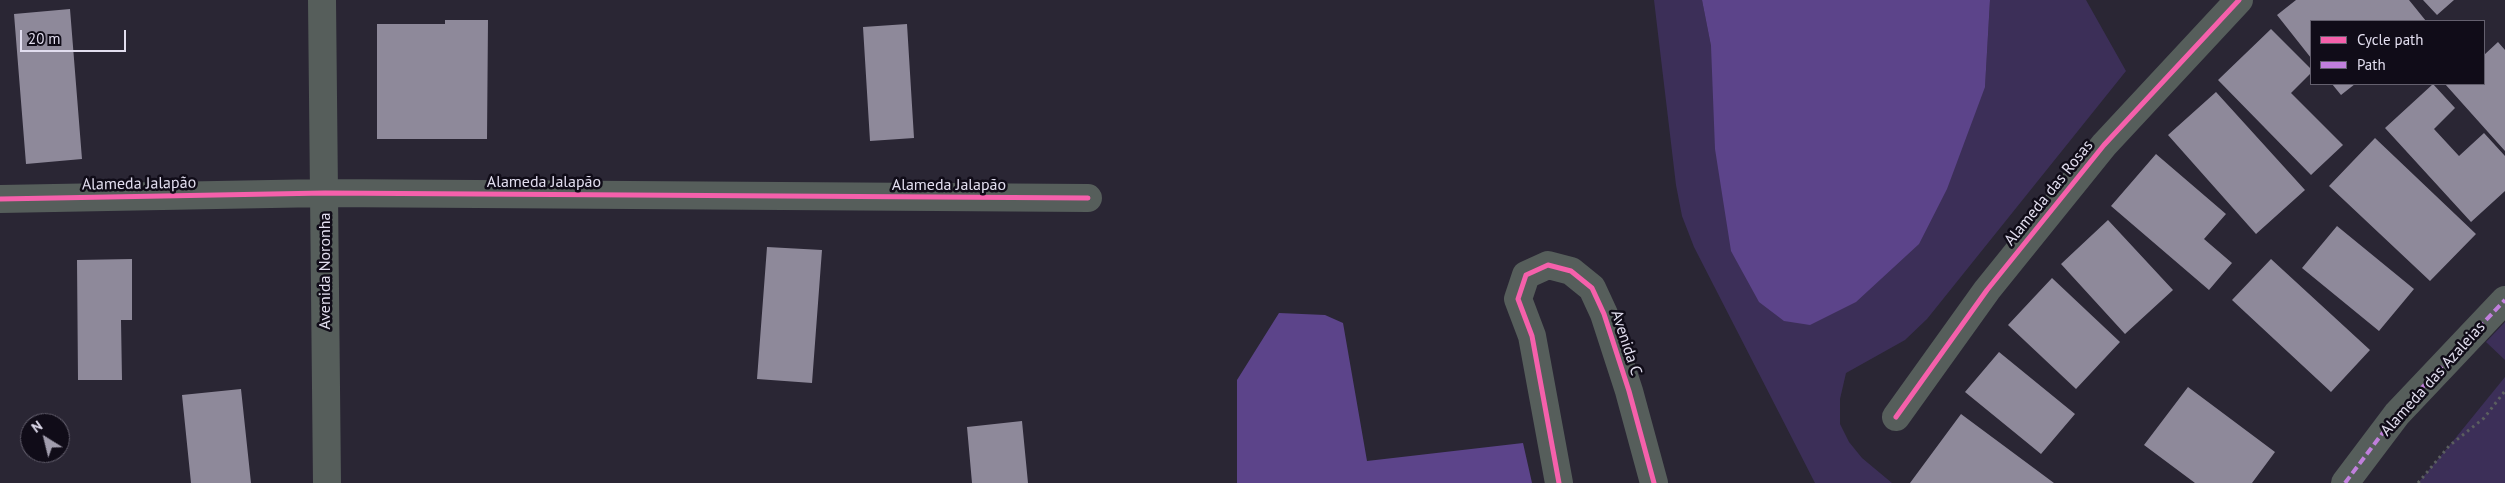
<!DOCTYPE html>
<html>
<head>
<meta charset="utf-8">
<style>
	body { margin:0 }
	#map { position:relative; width:2505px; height:483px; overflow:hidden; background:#2a2634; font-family:"PT Sans",sans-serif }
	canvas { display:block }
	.legend { position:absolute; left:2310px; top:20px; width:175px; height:65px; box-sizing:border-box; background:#100c18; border:1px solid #64606e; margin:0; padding:6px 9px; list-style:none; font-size:15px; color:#e2deef }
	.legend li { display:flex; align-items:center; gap:10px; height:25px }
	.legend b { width:25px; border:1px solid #64606e }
	.north { position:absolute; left:20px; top:413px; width:50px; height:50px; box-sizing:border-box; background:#100c18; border:1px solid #64606e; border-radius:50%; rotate:324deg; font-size:14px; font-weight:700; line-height:20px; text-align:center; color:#e2deef }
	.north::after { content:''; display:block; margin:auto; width:18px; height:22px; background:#a29eae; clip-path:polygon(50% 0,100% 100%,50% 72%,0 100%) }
	.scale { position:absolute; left:20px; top:30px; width:106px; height:22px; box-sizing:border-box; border:2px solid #e2deef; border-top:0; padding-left:6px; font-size:15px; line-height:18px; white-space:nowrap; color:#e2deef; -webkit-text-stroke:4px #100c18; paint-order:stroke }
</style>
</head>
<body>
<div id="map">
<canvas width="2505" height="483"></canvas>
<ul class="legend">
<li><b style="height:6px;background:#f560ab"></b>Cycle path</li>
<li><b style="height:6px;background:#c07fdc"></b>Path</li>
</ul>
<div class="north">N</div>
<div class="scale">20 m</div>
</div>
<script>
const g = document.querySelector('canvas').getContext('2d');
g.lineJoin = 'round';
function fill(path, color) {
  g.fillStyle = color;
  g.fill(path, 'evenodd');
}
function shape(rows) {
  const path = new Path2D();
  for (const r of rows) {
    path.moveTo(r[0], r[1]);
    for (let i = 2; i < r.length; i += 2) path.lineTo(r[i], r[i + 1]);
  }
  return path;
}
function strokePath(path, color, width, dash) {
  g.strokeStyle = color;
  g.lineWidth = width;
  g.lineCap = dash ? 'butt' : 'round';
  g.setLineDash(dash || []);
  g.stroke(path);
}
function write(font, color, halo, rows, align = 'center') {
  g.font = font + ' "PT Sans",sans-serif';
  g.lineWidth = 5;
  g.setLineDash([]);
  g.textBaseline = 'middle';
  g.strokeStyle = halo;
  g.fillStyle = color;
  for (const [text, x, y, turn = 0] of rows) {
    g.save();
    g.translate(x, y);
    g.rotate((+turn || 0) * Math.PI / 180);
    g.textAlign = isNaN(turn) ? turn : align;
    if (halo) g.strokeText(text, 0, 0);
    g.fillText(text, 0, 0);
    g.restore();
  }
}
const green = shape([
	[1654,0,1702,0,1711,46,1985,87,1990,0,2086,0,2126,71,1927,319,1905,340,1846,373,1840,399,1840,424,1849,442,1862,458,1892,483,1815,483,1694,247,1682,216,1676,185],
	[2505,322,2505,360,2486,342],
	[2505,377,2505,483,2418,483,2449,446]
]);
const forest = shape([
	[1702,0,1990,0,1985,87,1947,189,1919,244,1856,302,1810,325,1784,321,1759,302,1731,251,1715,149,1711,46],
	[1279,313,1325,315,1343,323,1367,461,1523,443,1532,483,1237,483,1237,380]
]);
const building = shape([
	[2296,0,2409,0,2426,21,2311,21,2311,58,2277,15],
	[2423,0,2454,0,2437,15],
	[70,9,82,159,26,164,14,14],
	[445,20,488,20,487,139,377,139,377,24,445,24],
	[907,24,914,138,870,141,863,27],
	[2271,29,2311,69,2311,73,2291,93,2343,145,2311,175,2218,80],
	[2498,42,2505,50,2505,151,2445,84,2484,84,2484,55],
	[2332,84,2355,84,2341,95],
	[2433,84,2455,108,2434,129,2459,156,2484,133,2505,156,2505,191,2471,222,2385,128],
	[2216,92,2305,190,2256,234,2168,135],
	[2375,138,2476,234,2430,281,2329,186],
	[2156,154,2226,214,2204,239,2232,263,2209,290,2111,206],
	[2108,220,2173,290,2125,334,2061,264],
	[2337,226,2414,289,2379,331,2302,268],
	[767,247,822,250,812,383,757,379],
	[132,259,132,320,121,320,122,380,78,380,77,260],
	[2271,259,2370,350,2331,392,2232,300],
	[2052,278,2120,342,2076,389,2008,325],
	[1999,352,2075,414,2041,454,1965,392],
	[2188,387,2275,452,2252,483,2195,483,2144,445],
	[241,389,251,483,191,483,182,395],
	[1961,414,2054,483,1910,483],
	[1022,421,1028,483,972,483,967,427]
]);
const path = shape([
	[2418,483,2449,446,2484,418,2505,391]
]);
const minor = shape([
	[322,0,327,483],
	[0,199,325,193,1088,198],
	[1896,417,1987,290,2104,145,2239,0],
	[1559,483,1532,336,1518,299,1526,275,1548,265,1571,271,1592,288,1604,314,1629,391,1654,483],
	[2345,483,2397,414,2505,300]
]);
const quiet = shape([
	[2345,483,2397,414,2505,300]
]);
const cycleway = shape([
	[0,199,325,193,1088,198],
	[1896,417,1987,290,2104,145,2239,0],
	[1559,483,1532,336,1518,299,1526,275,1548,265,1571,271,1592,288,1604,314,1629,391,1654,483]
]);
const streetNames = [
	["Alameda Jalapão",544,182],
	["Alameda Jalapão",139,184,-1],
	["Alameda Jalapão",949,185],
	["Alameda das Rosas",2049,193,-51],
	["Avenida Noronha",325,271,-90],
	["Avenida C",1626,343,72],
	["Alameda das Azaleias",2433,379,-48]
];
fill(green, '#3c2f58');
fill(forest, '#5c448a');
fill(building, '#8e899a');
strokePath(path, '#5b5f5f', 3, [2.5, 4]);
strokePath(minor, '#565e5b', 28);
strokePath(quiet, '#c07fdc', 4, [8, 4]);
strokePath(cycleway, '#f560ab', 5);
write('16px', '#e2deef', '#100c18', streetNames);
</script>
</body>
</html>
